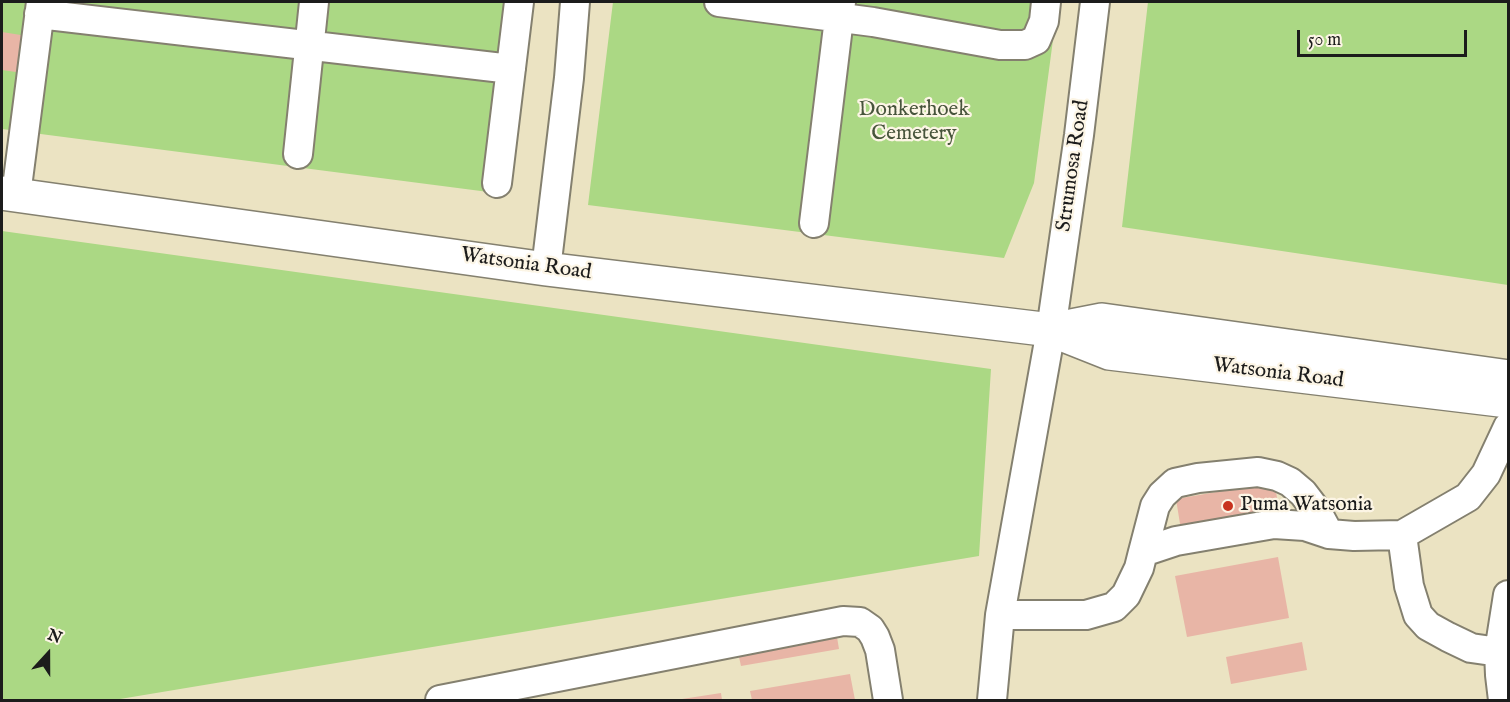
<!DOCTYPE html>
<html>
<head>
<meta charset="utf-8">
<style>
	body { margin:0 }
	#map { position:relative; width:1510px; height:702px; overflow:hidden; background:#ebe3c2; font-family:"IM FELL English",serif }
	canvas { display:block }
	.frame { position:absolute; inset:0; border:3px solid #1c1c1c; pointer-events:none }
	.north { position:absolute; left:18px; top:624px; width:60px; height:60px; -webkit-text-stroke:4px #fcf5e5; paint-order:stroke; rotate:21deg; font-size:16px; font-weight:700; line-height:24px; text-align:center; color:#1c1c1c }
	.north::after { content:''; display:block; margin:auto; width:21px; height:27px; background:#1c1c1c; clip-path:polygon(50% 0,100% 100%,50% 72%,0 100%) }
	.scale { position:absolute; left:1297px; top:30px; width:170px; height:27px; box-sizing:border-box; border:3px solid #1c1c1c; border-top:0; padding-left:8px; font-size:18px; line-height:21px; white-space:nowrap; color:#1c1c1c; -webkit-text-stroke:4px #fcf5e5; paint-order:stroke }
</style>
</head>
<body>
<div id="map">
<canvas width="1510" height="702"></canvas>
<div class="frame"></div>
<div class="north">N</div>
<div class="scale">50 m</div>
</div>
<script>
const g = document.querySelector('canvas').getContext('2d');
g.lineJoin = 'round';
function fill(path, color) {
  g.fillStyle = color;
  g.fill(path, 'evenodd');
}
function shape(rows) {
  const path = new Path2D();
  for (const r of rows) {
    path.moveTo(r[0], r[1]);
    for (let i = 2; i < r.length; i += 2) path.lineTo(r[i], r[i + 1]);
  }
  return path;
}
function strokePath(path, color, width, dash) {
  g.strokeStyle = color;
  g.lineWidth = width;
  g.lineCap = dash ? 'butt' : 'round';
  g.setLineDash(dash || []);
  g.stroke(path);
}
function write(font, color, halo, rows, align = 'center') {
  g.font = font + ' "IM FELL English",serif';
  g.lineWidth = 4.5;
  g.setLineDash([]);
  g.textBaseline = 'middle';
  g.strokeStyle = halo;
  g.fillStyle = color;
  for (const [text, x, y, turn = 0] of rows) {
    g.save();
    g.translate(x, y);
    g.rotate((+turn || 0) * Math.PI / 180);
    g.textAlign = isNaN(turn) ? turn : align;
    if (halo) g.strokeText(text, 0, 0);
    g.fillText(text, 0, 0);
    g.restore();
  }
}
const green = shape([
	[2,2,528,2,504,194,2,129],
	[613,2,1058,2,1034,183,1004,258,588,205],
	[1148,2,1508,2,1508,285,1122,227],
	[2,231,991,369,979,556,114,700,2,700]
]);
const building = shape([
	[2,32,27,36,23,73,2,70],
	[1274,482,1280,513,1181,530,1176,499],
	[1278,557,1289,618,1187,637,1175,576],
	[836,631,839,649,741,666,737,648],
	[1302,642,1307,670,1231,684,1226,657],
	[850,674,855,700,752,700,750,691],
	[721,693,722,700,682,700,682,699]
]);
const minor = shape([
	[719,2,873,22,1000,45,1025,45,1036,40,1044,21,1046,2],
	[39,14,511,69],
	[298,154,314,2],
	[497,183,519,2],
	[16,195,41,2],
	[814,223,841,2],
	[546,269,569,78,575,2],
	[1402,535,1409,586,1418,615,1428,626,1448,637,1471,648,1499,652],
	[1143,552,1155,506,1162,495,1175,483,1198,478,1258,472,1277,476,1290,482,1303,493,1316,510,1329,534],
	[1000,615,1086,615,1114,607,1126,595,1139,568,1143,552,1176,541,1274,524,1305,526,1329,534,1354,536,1402,535,1468,497,1486,474,1508,427],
	[440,700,843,621,860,622,870,629,875,637,880,650,888,700],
	[992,700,1000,615,1051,330,1079,135,1095,2],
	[1503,700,1500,675,1499,652,1508,595]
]);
const major = shape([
	[2,193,546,269,1051,330,1109,353,1508,401],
	[1051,330,1102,320,1508,377]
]);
const markers = [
	[1228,506,6,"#c8321e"]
];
const parkNames = [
	["Donkerhoek",914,111],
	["Cemetery",914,135]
];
const streetNames = [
	["Strumosa Road",1074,166,-82],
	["Watsonia Road",526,265,8],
	["Watsonia Road",1278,374,7]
];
const poiNames = [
	["Puma Watsonia",1240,506]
];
fill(green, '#abd884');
fill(building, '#e8b5a6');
strokePath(minor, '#84806f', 32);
strokePath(major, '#84806f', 36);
strokePath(minor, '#fff', 28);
strokePath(major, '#fff', 33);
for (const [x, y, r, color] of markers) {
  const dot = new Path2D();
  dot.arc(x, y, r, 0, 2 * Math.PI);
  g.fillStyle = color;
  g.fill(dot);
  strokePath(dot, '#fcf5e5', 2);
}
write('21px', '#47543b', '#fcf5e5', parkNames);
write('21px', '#1c1c1c', '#fcf5e5', streetNames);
write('21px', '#1c1c1c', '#fcf5e5', poiNames, 'left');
</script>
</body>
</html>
